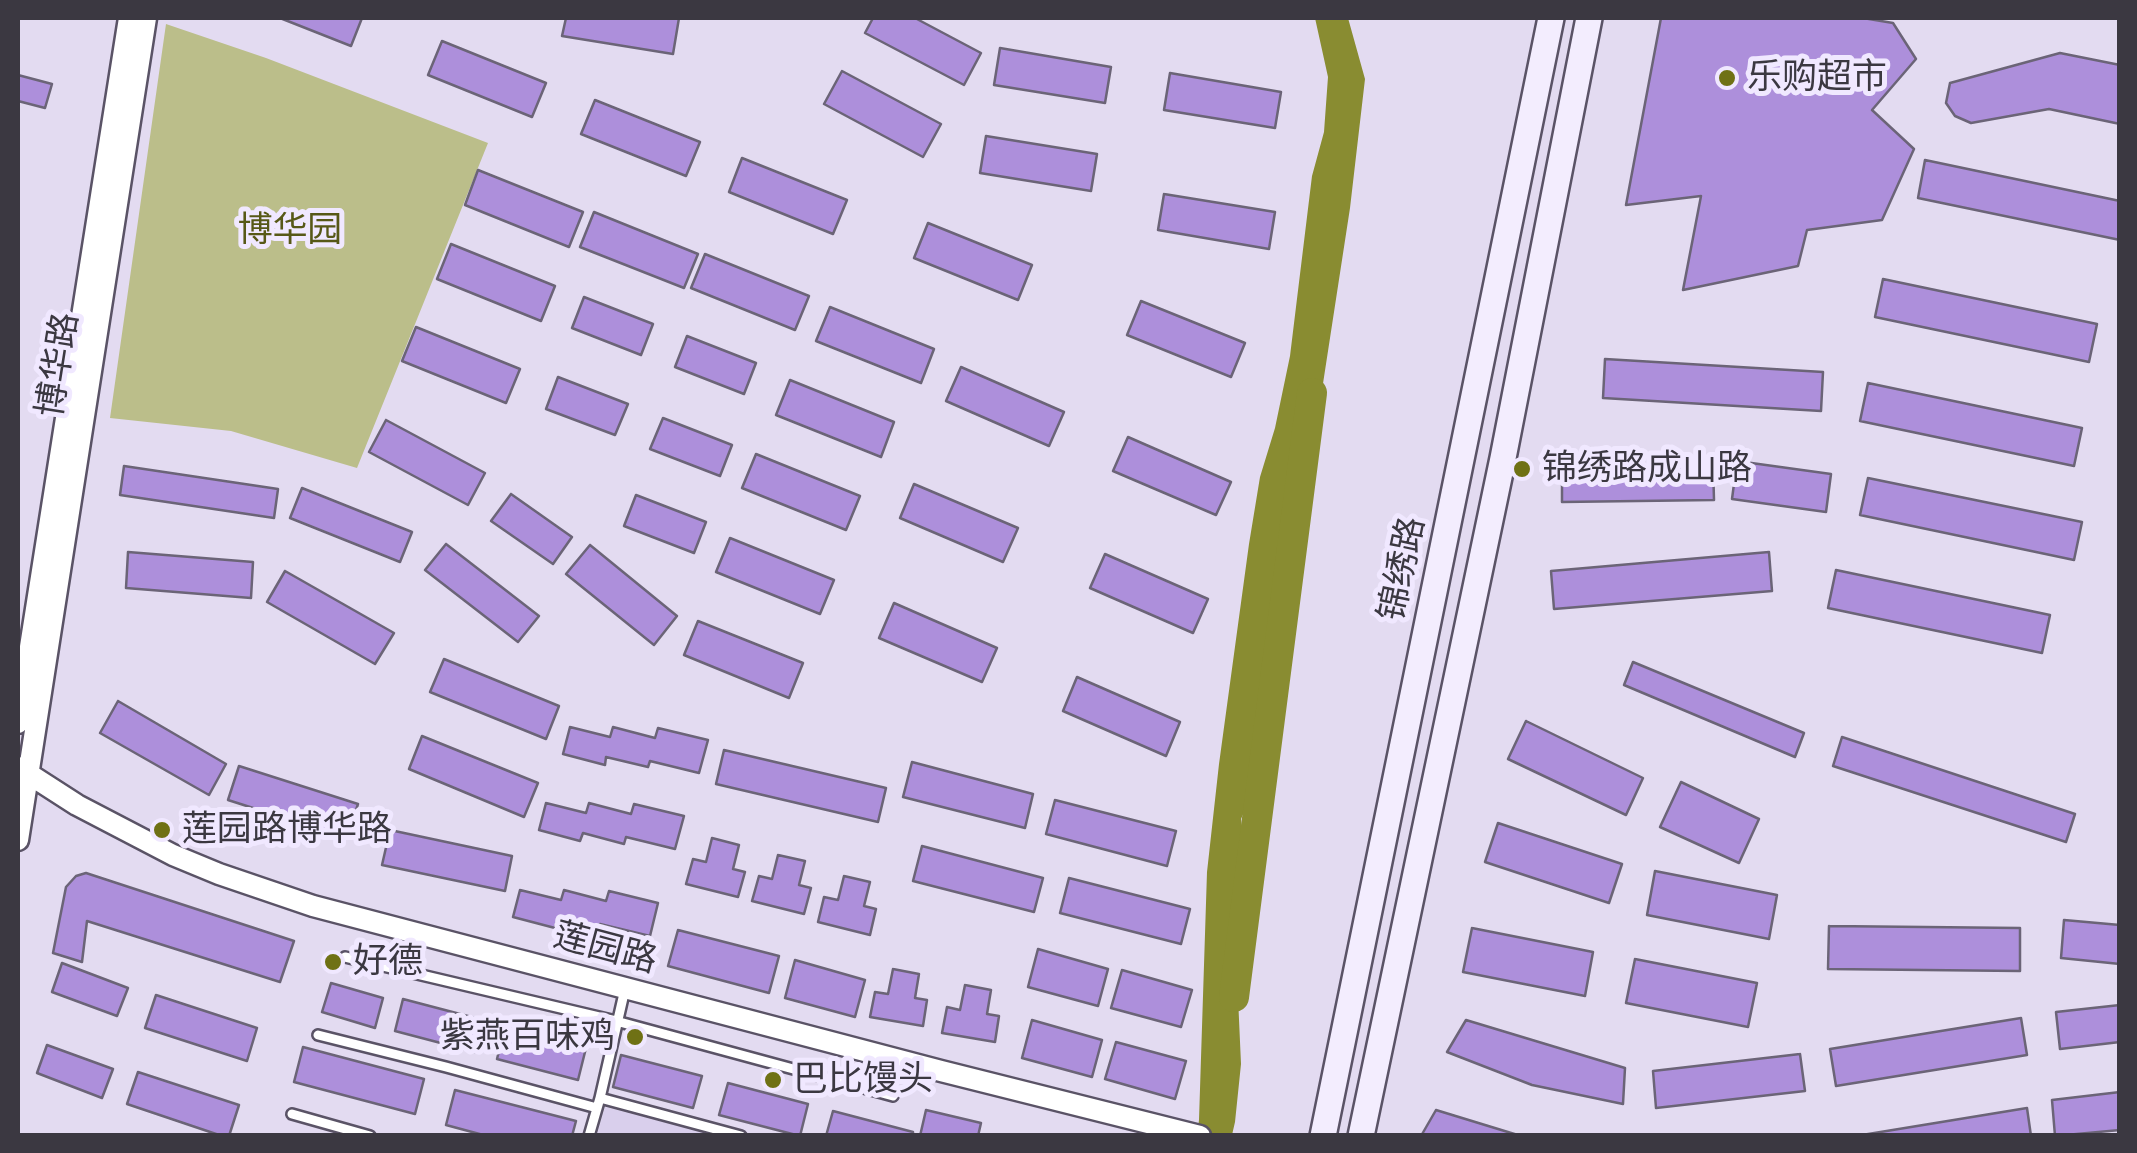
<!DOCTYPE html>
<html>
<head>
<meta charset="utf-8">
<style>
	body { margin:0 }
	#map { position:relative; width:2137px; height:1153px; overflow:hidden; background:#e3dbf1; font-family:"Fira Sans Condensed",sans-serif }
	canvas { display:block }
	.frame { position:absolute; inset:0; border:20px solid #3b3841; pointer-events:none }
</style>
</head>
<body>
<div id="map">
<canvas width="2137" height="1153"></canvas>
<div class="frame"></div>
</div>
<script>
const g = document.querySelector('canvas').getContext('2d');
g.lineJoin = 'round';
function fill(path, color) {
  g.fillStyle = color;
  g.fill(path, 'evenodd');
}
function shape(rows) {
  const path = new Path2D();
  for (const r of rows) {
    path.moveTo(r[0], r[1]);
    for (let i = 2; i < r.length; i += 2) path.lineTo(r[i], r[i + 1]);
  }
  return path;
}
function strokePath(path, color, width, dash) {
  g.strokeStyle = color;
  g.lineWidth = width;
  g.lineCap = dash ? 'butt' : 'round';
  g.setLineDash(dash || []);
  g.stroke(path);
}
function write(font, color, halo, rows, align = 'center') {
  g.font = font + ' "Fira Sans Condensed","Noto Sans SC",sans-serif';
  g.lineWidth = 10;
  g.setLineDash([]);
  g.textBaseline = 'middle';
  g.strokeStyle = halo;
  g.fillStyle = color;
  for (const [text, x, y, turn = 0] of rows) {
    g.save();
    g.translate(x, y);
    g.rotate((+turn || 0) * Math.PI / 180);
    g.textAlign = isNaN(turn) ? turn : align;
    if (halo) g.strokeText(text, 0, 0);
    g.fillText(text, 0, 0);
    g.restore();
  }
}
const built = shape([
	[605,1107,715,1135,597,1135]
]);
const green = shape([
	[166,24,266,58,488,143,357,468,231,431,110,418]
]);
const water = shape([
	[1315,18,1348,18,1365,79,1350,208,1320,403,1307,432,1263,770,1241,819,1248,891,1237,975,1241,1064,1235,1122,1232,1135,1197,1136,1199,1120,1207,872,1219,764,1249,544,1260,477,1275,428,1290,356,1312,176,1324,132,1328,77]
]);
const river = shape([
	[1234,997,1312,393]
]);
const building = shape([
	[280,18,362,18,351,46,280,18],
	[566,18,679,18,673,54,562,36,566,18],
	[873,18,915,18,981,53,964,85,865,33,873,18],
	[1661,18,1863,18,1893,23,1916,59,1872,110,1914,149,1882,220,1807,230,1798,266,1683,290,1701,196,1626,205,1661,18],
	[442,41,546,83,532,117,428,75,442,41],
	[1000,48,1111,67,1105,103,994,85,1000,48],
	[2060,53,2120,65,2120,124,2049,109,1971,123,1955,116,1946,103,1950,83,2060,53],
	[842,71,941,124,923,157,824,104,842,71],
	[1170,73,1281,92,1275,128,1164,110,1170,73],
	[18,75,52,84,45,108,18,101,18,75],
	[595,100,700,142,686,176,581,134,595,100],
	[986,136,1097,154,1091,191,980,173,986,136],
	[742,158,847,200,833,234,729,192,742,158],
	[1925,160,2120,201,2120,240,1918,198,1925,160],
	[478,170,583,212,569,247,465,205,478,170],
	[1164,194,1275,212,1269,249,1158,230,1164,194],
	[594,212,698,254,684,288,580,247,594,212],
	[928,223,1032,265,1018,300,914,258,928,223],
	[451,244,555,286,541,321,437,279,451,244],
	[705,254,809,296,795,330,691,288,705,254],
	[1883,279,2097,324,2089,362,1875,317,1883,279],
	[584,297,653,324,641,355,572,328,584,297],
	[1141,301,1245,343,1231,377,1127,335,1141,301],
	[830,307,934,349,921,383,816,341,830,307],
	[416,327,520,369,506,403,402,361,416,327],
	[687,336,756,363,744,394,675,367,687,336],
	[1605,359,1823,372,1821,411,1603,398,1605,359],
	[961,367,1064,412,1049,446,946,401,961,367],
	[558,377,628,404,615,435,546,409,558,377],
	[790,380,894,422,881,457,776,415,790,380],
	[1868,383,2082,428,2074,466,1860,421,1868,383],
	[663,418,732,445,720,476,650,449,663,418],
	[386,420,485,473,468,505,369,452,386,420],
	[1128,437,1231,482,1216,515,1113,471,1128,437],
	[756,454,860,496,846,530,742,488,756,454],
	[1737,461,1831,474,1826,512,1732,499,1737,461],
	[1713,464,1714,500,1562,502,1562,466,1713,464],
	[124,466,278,489,274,518,120,495,124,466],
	[1868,478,2082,522,2074,560,1860,515,1868,478],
	[914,484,1018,528,1003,562,900,518,914,484],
	[302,488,412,532,400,562,290,518,302,488],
	[511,494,572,537,553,564,491,521,511,494],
	[636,495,706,522,694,553,624,526,636,495],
	[730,538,834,580,820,614,716,572,730,538],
	[446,544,539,616,518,642,425,570,446,544],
	[590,545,677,616,654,645,566,574,590,545],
	[128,552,253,562,251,598,126,588,128,552],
	[1769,552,1772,591,1554,609,1551,571,1769,552],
	[1105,554,1208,599,1193,633,1090,588,1105,554],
	[1836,570,2050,615,2042,653,1828,608,1836,570],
	[285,571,394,633,375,664,267,602,285,571],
	[894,603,997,648,982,682,879,638,894,603],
	[698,621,803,663,789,698,684,655,698,621],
	[444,659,559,706,546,739,430,692,444,659],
	[1633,662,1804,733,1795,757,1624,685,1633,662],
	[1077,677,1180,722,1166,756,1063,711,1077,677],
	[118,701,226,764,209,795,100,733,118,701],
	[1526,721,1643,778,1626,815,1508,759,1526,721],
	[570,727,610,737,613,727,655,738,658,728,708,740,699,773,650,761,648,767,606,757,605,765,563,754,570,727],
	[422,736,538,783,524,817,409,769,422,736],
	[1842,737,2075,814,2066,842,1833,766,1842,737],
	[724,750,886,788,878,822,716,784,724,750],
	[912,762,1033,794,1025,828,903,797,912,762],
	[239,766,358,804,347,838,228,800,239,766],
	[1681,782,1759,819,1739,863,1660,827,1681,782],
	[1055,800,1176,831,1167,866,1046,834,1055,800],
	[546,803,586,813,589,803,631,814,634,804,684,816,675,849,626,837,624,844,583,833,580,841,539,830,546,803],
	[1498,823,1622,864,1609,903,1485,862,1498,823],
	[390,830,512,856,505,891,382,865,390,830],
	[712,838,739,845,733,869,745,872,738,897,686,884,693,859,706,862,712,838],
	[922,846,1043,878,1034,912,913,881,922,846],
	[778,855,805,861,799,885,811,888,804,914,752,901,759,876,772,879,778,855],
	[1655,871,1777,895,1769,939,1647,915,1655,871],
	[86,873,294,941,280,982,87,921,82,962,53,953,66,887,76,876,86,873],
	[844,876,870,882,864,906,876,909,870,935,818,922,824,897,838,900,844,876],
	[1069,878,1190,909,1181,944,1060,913,1069,878],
	[520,890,561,900,564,890,606,901,609,891,658,903,650,936,600,924,599,930,557,920,555,928,513,917,520,890],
	[2064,920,2120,925,2120,964,2061,958,2064,920],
	[1829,926,2020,928,2020,971,1828,969,1829,926],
	[1472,928,1593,952,1585,996,1463,972,1472,928],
	[678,930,779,956,769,993,668,966,678,930],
	[1038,949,1108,969,1098,1006,1028,987,1038,949],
	[1635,959,1757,983,1748,1027,1626,1003,1635,959],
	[795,960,865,980,855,1017,785,998,795,960],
	[62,963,128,988,117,1016,52,992,62,963],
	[893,969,919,974,915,998,927,1000,923,1026,870,1017,875,992,888,994,893,969],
	[1122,970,1192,990,1181,1027,1111,1008,1122,970],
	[331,983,383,998,375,1028,322,1012,331,983],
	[965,985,991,990,987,1014,999,1016,995,1042,942,1033,947,1007,960,1010,965,985],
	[156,995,257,1028,247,1061,145,1028,156,995],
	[403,999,483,1020,475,1052,395,1031,403,999],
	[2120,1005,2120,1042,2060,1049,2056,1012,2120,1005],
	[2021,1018,2027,1055,1836,1086,1830,1049,2021,1018],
	[1032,1020,1102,1040,1092,1077,1022,1058,1032,1020],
	[1466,1020,1625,1068,1623,1104,1532,1085,1447,1052,1466,1020],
	[505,1027,586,1048,578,1080,497,1059,505,1027],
	[1116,1042,1186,1061,1175,1099,1105,1079,1116,1042],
	[47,1045,113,1069,102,1098,37,1073,47,1045],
	[303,1047,424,1079,415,1114,294,1082,303,1047],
	[1800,1054,1805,1091,1656,1108,1653,1071,1800,1054],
	[621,1055,702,1076,693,1108,613,1087,621,1055],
	[138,1072,239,1105,229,1136,222,1136,127,1104,138,1072],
	[728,1083,808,1104,800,1136,719,1115,728,1083],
	[455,1090,576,1121,572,1136,487,1136,446,1125,455,1090],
	[2120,1092,2120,1130,2055,1136,2052,1100,2120,1092],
	[2027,1108,2031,1136,1856,1136,2027,1108],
	[926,1110,981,1123,978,1136,920,1136,926,1110],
	[1436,1110,1521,1136,1421,1136,1436,1110],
	[833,1111,913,1132,913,1136,826,1136,833,1111]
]);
const service = shape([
	[345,957,616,1021,893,1096],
	[318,1035,446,1067,597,1108],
	[600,1098,625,989],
	[292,1114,370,1136],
	[589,1136,600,1098,741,1136]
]);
const tertiary = shape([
	[18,723,129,18],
	[18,767,77,805,173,855,219,874,313,906,941,1071,1200,1136],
	[18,840,146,18]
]);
const secondary = shape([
	[1323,1136,1551,18],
	[1361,1136,1503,458,1589,18]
]);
const markers = [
	[1727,78,10,"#6f7115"],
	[1522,469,10,"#6f7115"],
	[162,830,10,"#6f7115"],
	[333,962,10,"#6f7115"],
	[635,1037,10,"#6f7115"],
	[773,1080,10,"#6f7115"]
];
const poiNames = [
	["乐购超市",1747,78],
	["锦绣路成山路",1542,469],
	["莲园路博华路",182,830],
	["好德",353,962],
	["紫燕百味鸡",615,1037,"right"],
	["巴比馒头",793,1080]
];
const parkNames = [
	["博华园",290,231]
];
const streetNames = [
	["博华路",59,365,-81],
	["锦绣路",1403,569,-78],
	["莲园路",605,949,15]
];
fill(built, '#d9cfec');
fill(green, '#bbbe8a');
fill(water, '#898c31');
strokePath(river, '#898c31', 30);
fill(building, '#ad8fdb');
strokePath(building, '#6b6477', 2.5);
strokePath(service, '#5a5366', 14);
strokePath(tertiary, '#5a5366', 25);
strokePath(secondary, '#5a5366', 30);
strokePath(service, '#fff', 9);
strokePath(tertiary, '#fff', 20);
strokePath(secondary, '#f3edfe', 25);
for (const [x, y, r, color] of markers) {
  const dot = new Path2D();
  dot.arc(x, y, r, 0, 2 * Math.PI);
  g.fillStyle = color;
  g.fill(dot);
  strokePath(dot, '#f0e8ff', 4);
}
write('35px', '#3b3841', '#f0e8ff', poiNames, 'left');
write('35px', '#575817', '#f0e8ff', parkNames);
write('35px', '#3b3841', '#f0e8ff', streetNames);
</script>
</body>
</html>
